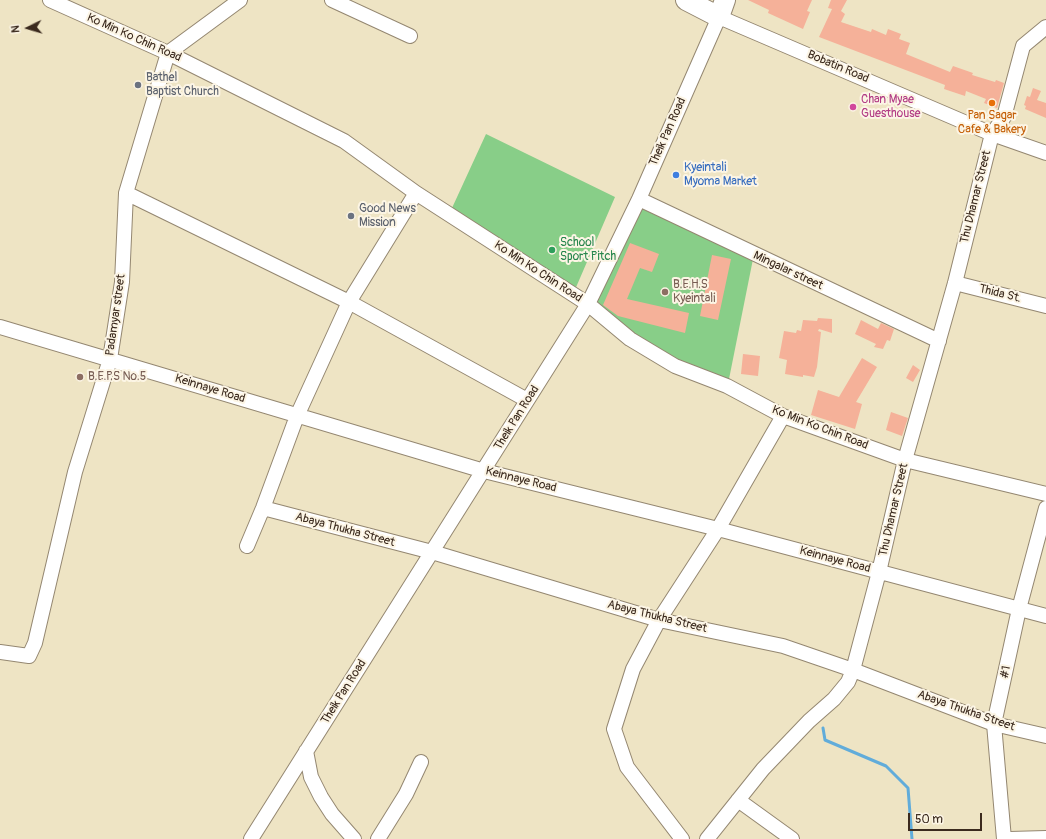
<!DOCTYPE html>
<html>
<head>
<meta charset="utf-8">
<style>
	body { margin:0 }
	#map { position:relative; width:1046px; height:839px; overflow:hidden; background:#eee4c4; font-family:Pangolin,sans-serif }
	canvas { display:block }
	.north { position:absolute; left:8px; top:8px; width:40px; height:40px; -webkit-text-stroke:3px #fcf5e5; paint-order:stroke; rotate:265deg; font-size:11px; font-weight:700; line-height:16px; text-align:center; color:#3b2a1e }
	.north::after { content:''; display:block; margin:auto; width:14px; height:18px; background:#3b2a1e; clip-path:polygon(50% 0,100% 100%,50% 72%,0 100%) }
	.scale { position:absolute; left:908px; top:813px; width:74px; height:18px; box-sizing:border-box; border:2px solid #3b2a1e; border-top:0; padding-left:5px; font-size:12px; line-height:14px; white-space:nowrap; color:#3b2a1e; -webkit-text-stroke:3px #fcf5e5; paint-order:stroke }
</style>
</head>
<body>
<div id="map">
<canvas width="1046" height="839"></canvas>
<div class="north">N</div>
<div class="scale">50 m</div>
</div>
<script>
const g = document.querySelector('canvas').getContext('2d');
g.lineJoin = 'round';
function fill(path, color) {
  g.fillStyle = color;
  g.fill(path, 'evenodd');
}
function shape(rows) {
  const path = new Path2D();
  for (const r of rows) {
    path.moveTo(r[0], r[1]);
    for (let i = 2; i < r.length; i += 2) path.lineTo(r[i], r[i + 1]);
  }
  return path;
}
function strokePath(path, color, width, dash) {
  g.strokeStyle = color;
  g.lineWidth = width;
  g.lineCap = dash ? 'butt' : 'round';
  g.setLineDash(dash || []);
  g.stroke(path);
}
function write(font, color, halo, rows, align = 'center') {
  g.font = font + ' Pangolin,sans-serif';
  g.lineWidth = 4;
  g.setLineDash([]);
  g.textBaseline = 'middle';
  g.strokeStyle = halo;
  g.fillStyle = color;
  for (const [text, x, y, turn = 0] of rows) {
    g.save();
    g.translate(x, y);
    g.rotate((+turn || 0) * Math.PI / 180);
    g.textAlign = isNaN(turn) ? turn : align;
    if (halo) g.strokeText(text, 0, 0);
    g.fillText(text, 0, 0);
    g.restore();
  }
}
const green = shape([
	[486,134,615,197,574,292,452,208],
	[636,206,753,259,728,384,675,366,590,311]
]);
const stream = shape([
	[823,728,825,740,886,766,908,788,912,839]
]);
const building = shape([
	[748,0,812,0,807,11,810,12,803,29,768,13,769,10],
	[831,0,847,0,841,11,845,14,841,22,871,32,872,29,886,35,888,29,901,34,899,39,910,43,906,54,950,72,953,66,973,73,972,75,995,82,996,80,1004,83,997,108,984,103,986,99,966,91,965,96,944,89,945,85,819,37,832,9,828,8],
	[1033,88,1041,91,1037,100,1046,103,1046,118,1025,109,1026,106,1024,105,1027,96,1030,97],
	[630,243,659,254,652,272,640,268,627,299,689,313,685,333,618,316,603,305],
	[712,255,731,259,718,320,700,316],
	[818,318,832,319,832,333,819,329,818,331,821,332,817,367,814,377,803,375,803,377,785,374,787,360,779,358,784,331,796,333,797,330,801,331,803,320,817,321],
	[861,320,878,329,881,323,894,329,890,341,887,340,883,349,874,347,876,344,855,334],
	[743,354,760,356,758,376,741,374],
	[862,358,877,367,856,402,862,404,855,429,811,415,818,390,839,397],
	[913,365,920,370,913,382,906,378],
	[891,412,908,418,902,436,886,430]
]);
const minor = shape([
	[50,0,168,53,344,141,416,193,588,304,630,339,675,366,727,386,783,416,905,460,1046,494],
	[332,0,410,36],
	[126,193,349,302,527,400],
	[639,199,939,341],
	[955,283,1046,306],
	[0,327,484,471,718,529,1046,616],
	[263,508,432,552,659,620,783,646,853,670,994,724,1046,736],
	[247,546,263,508,297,416,349,302,416,193],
	[0,652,29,656,35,643,75,472,110,359,122,282,126,193,168,53,240,0],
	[306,751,311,777,321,797,332,814,354,839],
	[738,800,792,839],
	[251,839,588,304,639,199,719,17,992,134,1046,153],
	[378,839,406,794,421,762],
	[682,839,627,767,614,729,633,669,659,620,718,529,783,416],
	[707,839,763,769,809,721,834,699,848,682,853,670,879,572,905,460,955,283,992,134,1004,117,1023,46,1046,27],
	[1004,839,994,724,1019,609,1046,508],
	[1010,839,1046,838]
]);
const highway = shape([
	[686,0,719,17,725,0]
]);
const markers = [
	[138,85,4,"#6b7280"],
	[992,103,4,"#e8710a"],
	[853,107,4,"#d1479c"],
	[676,175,4,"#3f7fe0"],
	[351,216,4,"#6b7280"],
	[552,250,4,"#2e9e5b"],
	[665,292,4,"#8d6e63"],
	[80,377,4,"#8d6e63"]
];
const streetNames = [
	["Ko Min Ko Chin Road",134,38,24],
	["Bobatin Road",838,67,23],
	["Theik Pan Road",668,132,-66],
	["Thu Dhamar Street",976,197,-76],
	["Mingalar street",788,271,25],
	["Ko Min Ko Chin Road",538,272,33],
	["Thida St.",1000,294,14],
	["Padamyar street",116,315,-82],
	["Keinnaye Road",210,389,17],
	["Theik Pan Road",517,418,-58],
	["Ko Min Ko Chin Road",820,428,21],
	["Keinnaye Road",521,480,14],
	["Thu Dhamar Street",894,510,-77],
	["Abaya Thukha Street",345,530,15],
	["Keinnaye Road",835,560,15],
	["Abaya Thukha Street",657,617,14],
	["#1",1006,672,-78],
	["Theik Pan Road",344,692,-58],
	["Abaya Thukha Street",966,711,19]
];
const worshipNames = [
	["Bathel",146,78],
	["Baptist Church",146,92],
	["Good News",359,209],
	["Mission",359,223]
];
const hotelNames = [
	["Chan Myae",861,100],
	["Guesthouse",861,114]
];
const foodNames = [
	["Pan Sagar",992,116],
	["Cafe & Bakery",992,130]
];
const shopNames = [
	["Kyeintali",684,168],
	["Myoma Market",684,182]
];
const leisureNames = [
	["School",560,243],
	["Sport Pitch",560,257]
];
const educationNames = [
	["B.E.H.S",673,285],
	["Kyeintali",673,299],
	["B.E.P.S No.5",88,377]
];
fill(green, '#88ce88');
strokePath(stream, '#61acda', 3);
fill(building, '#f5b199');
strokePath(minor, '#948771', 16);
strokePath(highway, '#948771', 22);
strokePath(minor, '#fff', 14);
strokePath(highway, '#fff', 20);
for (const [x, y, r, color] of markers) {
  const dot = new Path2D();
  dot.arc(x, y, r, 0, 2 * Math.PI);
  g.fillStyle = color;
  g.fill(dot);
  strokePath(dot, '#fcf5e5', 1.5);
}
write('12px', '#3b2a1e', '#fcf5e5', streetNames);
write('12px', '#5b616d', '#fcf5e5', worshipNames, 'left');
write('12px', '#b23c85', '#fcf5e5', hotelNames, 'left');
write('12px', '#c56008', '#fcf5e5', foodNames);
write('12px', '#366cbe', '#fcf5e5', shopNames, 'left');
write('12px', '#27864d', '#fcf5e5', leisureNames, 'left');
write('12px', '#785e54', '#fcf5e5', educationNames, 'left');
</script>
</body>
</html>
